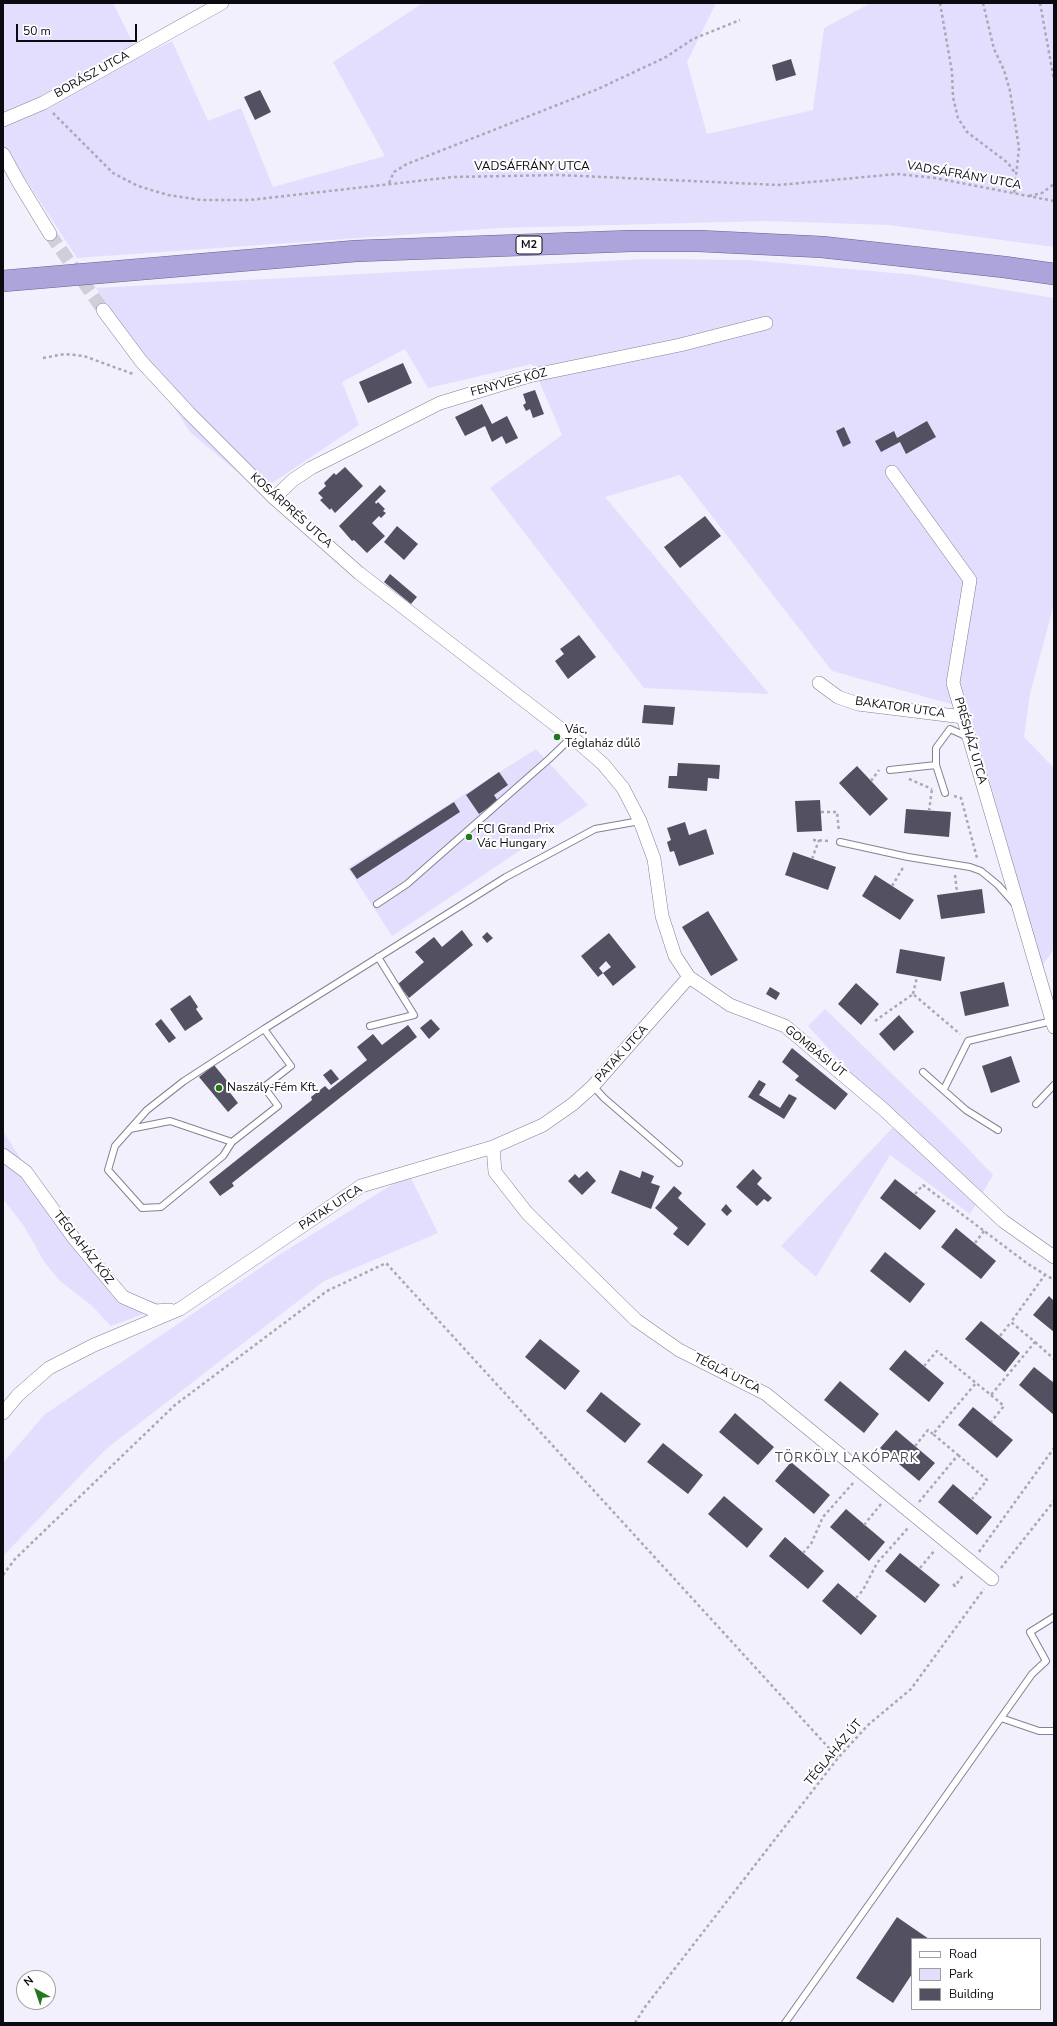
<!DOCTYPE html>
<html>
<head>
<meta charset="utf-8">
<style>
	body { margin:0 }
	#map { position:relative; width:1057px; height:2026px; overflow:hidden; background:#f1f0fc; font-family:"Nunito Sans",sans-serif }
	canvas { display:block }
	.frame { position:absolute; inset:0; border:4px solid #0c0a11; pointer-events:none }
	.legend { position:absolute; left:911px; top:1938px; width:130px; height:72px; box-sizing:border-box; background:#fff; border:1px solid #9e9da0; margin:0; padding:5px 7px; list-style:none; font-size:12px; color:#0c0a11 }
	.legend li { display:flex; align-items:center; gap:8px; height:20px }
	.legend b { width:20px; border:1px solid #9e9da0 }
	.north { position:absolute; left:16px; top:1970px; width:40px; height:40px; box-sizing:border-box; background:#fff; border:1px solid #9e9da0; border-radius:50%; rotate:320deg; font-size:11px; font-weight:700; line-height:16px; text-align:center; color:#0c0a11 }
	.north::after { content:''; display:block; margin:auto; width:14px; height:18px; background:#247620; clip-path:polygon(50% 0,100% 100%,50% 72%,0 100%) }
	.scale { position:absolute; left:16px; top:24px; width:121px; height:18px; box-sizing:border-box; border:2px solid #0c0a11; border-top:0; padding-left:5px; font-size:12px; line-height:14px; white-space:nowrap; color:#0c0a11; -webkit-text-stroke:3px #fff; paint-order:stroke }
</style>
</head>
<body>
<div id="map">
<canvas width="1057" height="2026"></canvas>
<div class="frame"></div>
<ul class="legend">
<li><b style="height:5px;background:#fff"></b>Road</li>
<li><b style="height:11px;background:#e3defe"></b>Park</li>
<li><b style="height:11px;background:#535061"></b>Building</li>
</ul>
<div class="north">N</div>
<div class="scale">50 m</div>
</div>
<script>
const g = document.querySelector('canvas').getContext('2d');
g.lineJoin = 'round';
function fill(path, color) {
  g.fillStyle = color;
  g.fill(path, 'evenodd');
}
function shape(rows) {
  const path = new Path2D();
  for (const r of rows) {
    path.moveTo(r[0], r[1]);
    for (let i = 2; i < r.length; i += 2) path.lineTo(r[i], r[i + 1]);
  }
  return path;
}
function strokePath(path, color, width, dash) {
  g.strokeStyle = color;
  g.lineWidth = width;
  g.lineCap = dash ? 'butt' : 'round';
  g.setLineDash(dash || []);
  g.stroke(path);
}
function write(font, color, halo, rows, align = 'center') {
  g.font = font + ' "Nunito Sans",sans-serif';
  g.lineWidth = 4;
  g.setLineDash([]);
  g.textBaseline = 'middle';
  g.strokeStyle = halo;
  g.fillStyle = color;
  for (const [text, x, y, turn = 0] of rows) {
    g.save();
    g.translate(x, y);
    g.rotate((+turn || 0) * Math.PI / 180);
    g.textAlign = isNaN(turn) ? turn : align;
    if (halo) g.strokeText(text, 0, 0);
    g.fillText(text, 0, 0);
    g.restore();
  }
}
const green = shape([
	[3,3,113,3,140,57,172,41,208,121,241,108,273,187,385,156,333,62,423,3,716,3,687,62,707,134,813,110,824,28,871,3,1054,3,1054,247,889,225,765,221,500,228,77,258,3,145],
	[645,259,748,260,916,275,1054,298,1054,604,1030,694,1024,737,1054,768,1054,949,1042,966,969,709,832,671,680,475,605,497,769,694,644,688,490,488,562,435,532,364,428,388,405,349,342,382,359,425,260,491,190,432,96,288],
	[536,749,588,805,392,936,348,868],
	[825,1009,953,1133,993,1175,970,1214,890,1155,816,1277,781,1246,897,1123,808,1026],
	[3,1131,24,1164,123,1291,165,1306,111,1326,91,1305,60,1281,45,1263,24,1226,3,1199],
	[409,1174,438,1233,324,1281,106,1449,3,1556,3,1463,44,1415,279,1255]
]);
const building = shape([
	[791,59,796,75,776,81,772,65],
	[260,90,271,112,255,120,244,97],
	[403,363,412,383,368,403,359,382],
	[535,390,544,414,533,418,530,409,526,411,523,405,526,403,523,394],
	[482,404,492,424,507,416,518,438,506,444,502,436,492,442,485,426,465,436,455,417],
	[927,421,936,437,906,454,900,442,881,452,875,441,894,431,897,438],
	[844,427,851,443,843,447,836,431],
	[345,467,363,486,335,513,331,508,330,510,320,500,323,498,318,493,326,486,324,483,334,473,336,475],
	[380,485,386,491,375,502,376,504,378,502,385,509,383,511,386,513,381,518,379,516,372,523,385,536,367,553,354,540,352,541,339,526],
	[705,516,721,536,680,568,664,547],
	[397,526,418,544,404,560,384,542],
	[390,574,417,597,411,604,384,582],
	[579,635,596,657,568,679,555,661,564,654,560,649],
	[644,705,675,707,673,725,642,723],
	[678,763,720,765,719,779,708,778,707,791,668,788,669,776,677,776],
	[857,766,888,799,870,816,839,783],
	[499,772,508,785,494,795,498,801,479,814,466,795],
	[820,800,822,831,797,832,795,801],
	[454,802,460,812,357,879,350,869],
	[906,809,951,812,949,837,904,833],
	[685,822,689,835,706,829,714,854,679,866,674,851,670,852,667,842,671,840,667,828],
	[793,852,836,867,828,890,785,875],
	[875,875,914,900,900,920,862,896],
	[982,889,985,913,941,919,937,895],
	[708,911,738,960,711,976,682,927],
	[462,930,473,945,409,998,398,984,424,962,415,952,434,937,442,947],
	[487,932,493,938,487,943,482,937],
	[609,933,636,967,613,986,603,973,611,967,606,961,599,968,603,973,598,977,581,956],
	[900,949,945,957,941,981,896,973],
	[1004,982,1009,1006,965,1016,960,992],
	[856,983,879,1004,861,1025,838,1004],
	[770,987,780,993,776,1000,766,994],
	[190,995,198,1007,196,1009,203,1019,185,1031,170,1009],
	[899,1015,914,1032,894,1051,879,1034],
	[161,1019,176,1038,169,1043,155,1024],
	[431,1019,440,1029,429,1039,420,1028],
	[408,1025,417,1037,232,1183,234,1186,220,1196,209,1182,312,1100,311,1097,325,1086,329,1090,367,1060,357,1047,373,1034,382,1045],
	[792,1048,848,1094,835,1110,795,1080,799,1076,782,1062],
	[1011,1056,1020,1082,991,1093,982,1066],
	[214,1065,232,1087,228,1090,238,1103,228,1112,199,1077],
	[331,1069,339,1079,331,1085,323,1075],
	[759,1080,766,1084,759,1095,780,1108,789,1094,797,1098,784,1119,748,1097],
	[753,1169,762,1178,757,1184,772,1198,768,1202,764,1199,757,1206,736,1187],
	[620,1170,640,1178,642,1171,654,1176,651,1183,660,1186,651,1209,611,1193],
	[587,1171,596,1181,582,1195,568,1181,575,1174,579,1178],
	[895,1179,936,1211,920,1230,880,1198],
	[674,1186,682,1193,678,1198,706,1224,688,1246,673,1234,678,1228,655,1208],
	[726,1204,732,1211,727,1216,721,1210],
	[956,1228,996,1261,981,1279,941,1247],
	[885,1252,925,1284,910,1303,870,1271],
	[1049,1296,1054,1301,1054,1332,1033,1315],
	[981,1321,1020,1353,1005,1372,965,1339],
	[540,1339,580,1371,565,1390,525,1357],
	[905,1350,944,1383,929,1402,889,1369],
	[1034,1367,1054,1383,1054,1415,1019,1385],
	[840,1381,879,1414,864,1433,824,1400],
	[601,1392,641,1424,625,1443,586,1411],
	[973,1407,1013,1440,997,1458,958,1425],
	[735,1413,774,1447,758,1465,719,1432],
	[896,1430,935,1463,919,1481,880,1448],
	[663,1443,703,1475,688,1494,647,1462],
	[791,1462,830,1495,814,1514,775,1481],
	[953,1484,992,1517,977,1535,938,1502],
	[724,1496,763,1529,747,1548,708,1514],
	[846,1509,885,1542,869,1561,830,1527],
	[785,1537,824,1571,808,1589,769,1556],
	[900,1553,940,1585,925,1603,885,1571],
	[838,1583,877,1616,861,1635,822,1601],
	[897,1917,929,1939,912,1939,912,1974,893,2003,856,1978]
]);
const minorTunnel = shape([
	[50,234,103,310]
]);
const path = shape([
	[940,3,952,72,953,97,958,118,967,132,1008,163,1015,173],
	[983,3,994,49,1004,70,1010,91,1019,148,1014,194],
	[1040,3,1054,80],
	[53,113,113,173,138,186,168,195,201,200,250,200,453,177,559,175,779,185,897,174,935,178,1054,201],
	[389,183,394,172,407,164,598,89,666,57,693,39,740,20],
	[1029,196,1042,193,1054,184],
	[43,358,65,354,84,356,133,374],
	[909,779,932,789],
	[871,781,879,770],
	[954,796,961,798,977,858],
	[929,811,932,789],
	[821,812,837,812,839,832],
	[813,840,830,841],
	[812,859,819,840],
	[955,875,957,892],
	[892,886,904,866],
	[913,994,917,977],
	[875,1021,913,994,960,1034],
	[915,1194,923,1185,1028,1264,1054,1280],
	[975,1243,984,1231],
	[1000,1336,1011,1322],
	[1035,1342,1054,1359],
	[924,1366,937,1351,976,1383],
	[1053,1382,1054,1381],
	[991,1395,1004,1406,991,1422],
	[915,1446,928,1430,933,1434],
	[958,1455,987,1480,972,1499],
	[919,1502,958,1455,933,1434,976,1383,991,1395,1035,1342,1011,1322,1047,1272],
	[864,1525,881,1504],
	[979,1552,1054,1448],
	[803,1553,811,1544,823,1517,854,1482],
	[920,1568,935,1550],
	[1001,1568,1054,1501],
	[3,1575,15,1559,175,1405,327,1291,386,1263,838,1758],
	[953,1584,955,1586,964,1574],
	[856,1598,863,1590,877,1563,908,1528],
	[635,2023,645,2007,838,1758,868,1725,911,1689,984,1589]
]);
const service = shape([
	[890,770,936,765],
	[945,793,936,765,936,748,950,729,968,737],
	[840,842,908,857,970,867,981,871,998,885,1014,903],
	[377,904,407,884,549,759,572,737],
	[370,1026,414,1015,378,957],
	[264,1029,184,1081,147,1110,115,1146,108,1170,142,1208,161,1207,223,1156,232,1142,278,1106,264,1087,291,1066,264,1029,506,877,595,829,640,821],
	[923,1072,966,1110,998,1130],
	[593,1086,604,1098,679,1163],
	[944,1089,968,1041,1052,1021],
	[1036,1104,1054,1085],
	[130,1129,170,1121,232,1142],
	[1001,1718,1039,1731,1054,1731],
	[785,2023,1032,1674,1046,1661,1030,1632,1054,1617]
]);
const minor = shape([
	[3,120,43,103,222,3],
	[3,154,19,183,50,234],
	[103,310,141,361,189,413,274,498,359,573,579,743,603,764,623,788,640,821,654,859,662,916,675,956,689,977,730,1005,785,1026,883,1109,1003,1221,1054,1257],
	[892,472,970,580,953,683,1054,1027],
	[274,498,293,480,311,468,440,403,529,376,680,345,766,323],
	[819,683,838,697,858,704,963,717],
	[493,1147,495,1172,527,1213,636,1320,679,1350,766,1394,992,1579],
	[3,1155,26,1172,73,1237,123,1297,155,1311,170,1310],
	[3,1413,18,1395,49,1368,94,1345,180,1309,361,1186,493,1147,543,1125,573,1104,593,1086,689,977]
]);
const trunk = shape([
	[3,281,356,251,631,241,699,241,822,247,1004,267,1054,274]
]);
const markers = [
	[557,737,4,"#247620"],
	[469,837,4,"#247620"],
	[219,1088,4,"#247620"]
];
const shields = [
	[529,245,26]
];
const shieldNames = [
	["M2",529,245]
];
const streetNames = [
	["BORÁSZ UTCA",92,75,-29],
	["VADSÁFRÁNY UTCA",532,167],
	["VADSÁFRÁNY UTCA",964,176,10],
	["FENYVES KÖZ",509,383,-15],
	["KOSÁRPRÉS UTCA",291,511,42],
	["BAKATOR UTCA",900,708,8],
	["PRÉSHÁZ UTCA",970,741,74],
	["GOMBÁSI ÚT",815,1052,39],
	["PATAK UTCA",622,1054,-48],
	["PATAK UTCA",331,1208,-33],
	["TÉGLAHÁZ KÖZ",83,1248,52],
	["TÉGLA UTCA",727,1374,27],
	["TÉGLAHÁZ ÚT",834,1753,-50]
];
const poiNames = [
	["Vác,",565,730],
	["Téglaház dűlő",565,744],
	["FCI Grand Prix",477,830],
	["Vác Hungary",477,844],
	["Naszály-Fém Kft.",227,1088]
];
const neighbourhoodNames = [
	["TÖRKÖLY LAKÓPARK",847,1459]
];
fill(green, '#e3defe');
fill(building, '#535061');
strokePath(minorTunnel, '#cfced9', 13, [13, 6]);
strokePath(service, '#848194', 8);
strokePath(minor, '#848194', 14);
strokePath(trunk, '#685f8f', 22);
strokePath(path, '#aaa8b3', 2.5, [3, 3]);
strokePath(service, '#fff', 6);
strokePath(minor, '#fff', 13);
strokePath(trunk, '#aea4dc', 21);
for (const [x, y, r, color] of markers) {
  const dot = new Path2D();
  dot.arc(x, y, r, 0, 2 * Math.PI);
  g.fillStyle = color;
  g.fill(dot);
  strokePath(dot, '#fff', 1.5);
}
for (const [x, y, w] of shields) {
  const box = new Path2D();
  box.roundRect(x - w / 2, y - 9, w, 18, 3);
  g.fillStyle = '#fff';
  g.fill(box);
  strokePath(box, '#0c0a11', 1);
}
write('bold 11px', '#0c0a11', null, shieldNames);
write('12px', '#0c0a11', '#fff', streetNames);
write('12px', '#0c0a11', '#fff', poiNames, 'left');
g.letterSpacing = '1px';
write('13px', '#494757', '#fff', neighbourhoodNames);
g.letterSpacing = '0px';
</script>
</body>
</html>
